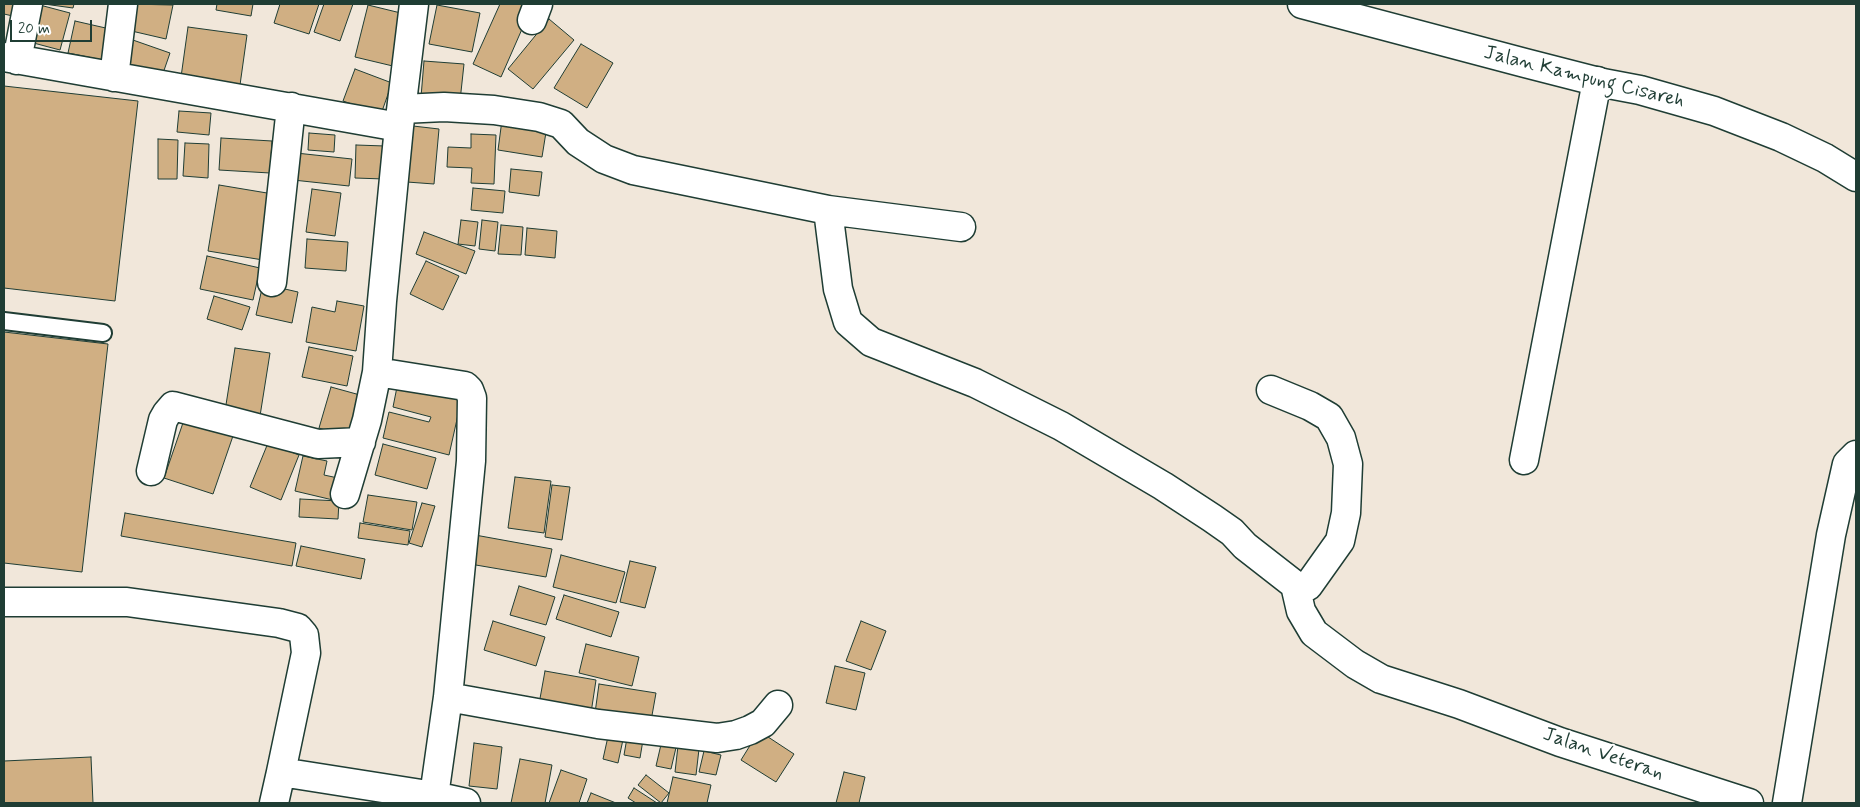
<!DOCTYPE html>
<html>
<head>
<meta charset="utf-8">
<style>
	body { margin:0 }
	#map { position:relative; width:1860px; height:807px; overflow:hidden; background:#f1e7da; font-family:Mynerve,sans-serif }
	canvas { display:block }
	.frame { position:absolute; inset:0; border:5px solid #1f3d34; pointer-events:none }
	.scale { position:absolute; left:10px; top:20px; width:82px; height:22px; box-sizing:border-box; border:2px solid #1f3d34; border-top:0; padding-left:6px; font-size:15px; line-height:18px; white-space:nowrap; color:#1f3d34; -webkit-text-stroke:4px #fff; paint-order:stroke }
</style>
</head>
<body>
<div id="map">
<canvas width="1860" height="807"></canvas>
<div class="frame"></div>
<div class="scale">20 m</div>
</div>
<script>
const g = document.querySelector('canvas').getContext('2d');
g.lineJoin = 'round';
function fill(path, color) {
  g.fillStyle = color;
  g.fill(path, 'evenodd');
}
function shape(rows) {
  const path = new Path2D();
  for (const r of rows) {
    path.moveTo(r[0], r[1]);
    for (let i = 2; i < r.length; i += 2) path.lineTo(r[i], r[i + 1]);
  }
  return path;
}
function strokePath(path, color, width, dash) {
  g.strokeStyle = color;
  g.lineWidth = width;
  g.lineCap = dash ? 'butt' : 'round';
  g.setLineDash(dash || []);
  g.stroke(path);
}
function write(font, color, halo, rows, align = 'center') {
  g.font = font + ' Mynerve,sans-serif';
  g.lineWidth = 4;
  g.setLineDash([]);
  g.textBaseline = 'middle';
  g.strokeStyle = halo;
  g.fillStyle = color;
  for (const [text, x, y, turn = 0] of rows) {
    g.save();
    g.translate(x, y);
    g.rotate((+turn || 0) * Math.PI / 180);
    g.textAlign = isNaN(turn) ? turn : align;
    if (halo) g.strokeText(text, 0, 0);
    g.fillText(text, 0, 0);
    g.restore();
  }
}
const building = shape([
	[4,4,20,4,17,17,4,14,4,4],
	[36,4,70,13,60,50,26,41,36,4],
	[44,4,74,4,73,8,44,4],
	[129,4,173,5,166,39,123,29,129,4],
	[217,4,253,4,251,16,216,10,217,4],
	[280,4,319,4,309,34,274,23,280,4],
	[324,4,353,4,340,41,314,32,324,4],
	[500,4,533,4,501,77,473,64,500,4],
	[368,5,409,15,397,67,355,57,368,5],
	[437,5,480,13,472,52,429,44,437,5],
	[549,19,574,40,533,89,508,69,549,19],
	[75,21,110,29,103,60,68,53,75,21],
	[188,27,247,35,240,85,181,77,188,27],
	[130,39,170,53,160,82,120,68,130,39],
	[581,44,613,63,587,108,554,88,581,44],
	[424,61,464,64,460,101,421,97,424,61],
	[355,69,392,83,381,114,343,101,355,69],
	[4,86,138,101,115,301,4,288,4,86],
	[179,111,211,113,209,135,177,132,179,111],
	[502,120,547,126,542,157,498,150,502,120],
	[413,126,439,129,434,184,407,182,413,126],
	[309,133,335,135,334,152,308,150,309,133],
	[471,134,496,135,494,184,471,183,472,168,447,167,448,147,471,148,471,134],
	[221,138,272,141,270,173,219,170,221,138],
	[158,139,178,140,177,179,158,179,158,139],
	[185,143,209,144,208,178,183,176,185,143],
	[356,145,385,146,384,179,355,178,356,145],
	[296,153,352,159,349,186,293,180,296,153],
	[511,169,542,172,539,196,509,192,511,169],
	[219,185,273,194,263,260,208,251,219,185],
	[473,188,505,191,503,213,471,210,473,188],
	[312,189,341,193,335,236,306,232,312,189],
	[461,220,478,222,475,246,458,244,461,220],
	[482,220,498,222,495,251,479,249,482,220],
	[501,225,523,227,521,255,498,254,501,225],
	[527,228,557,231,555,258,525,255,527,228],
	[424,232,475,251,466,274,416,254,424,232],
	[307,239,348,242,346,271,305,268,307,239],
	[207,256,260,268,253,300,200,289,207,256],
	[426,261,459,276,443,310,410,294,426,261],
	[263,284,298,292,292,323,256,315,263,284],
	[214,296,250,307,242,330,207,319,214,296],
	[337,301,364,306,356,351,306,342,312,307,335,312,337,301],
	[4,332,108,344,82,572,4,563,4,332],
	[309,347,353,356,347,386,302,377,309,347],
	[235,348,270,353,260,416,225,411,235,348],
	[398,382,462,397,449,455,383,438,389,412,429,422,431,417,393,407,398,382],
	[331,387,360,395,348,437,319,428,331,387],
	[185,417,234,433,213,494,164,478,185,417],
	[268,443,299,455,281,500,250,487,268,443],
	[383,444,436,458,427,489,375,475,383,444],
	[303,456,327,461,324,475,338,478,333,500,295,491,303,456],
	[515,477,551,481,544,533,508,528,515,477],
	[552,485,570,487,562,540,545,537,552,485],
	[368,495,417,502,412,530,363,522,368,495],
	[300,499,339,501,338,519,299,517,300,499],
	[422,503,435,506,422,547,409,543,422,503],
	[125,513,296,543,292,566,121,536,125,513],
	[360,523,410,531,408,545,358,538,360,523],
	[475,535,552,549,546,577,470,564,475,535],
	[301,546,365,559,361,579,296,566,301,546],
	[561,555,625,572,616,603,553,587,561,555],
	[630,561,656,567,645,608,620,602,630,561],
	[519,586,555,597,546,625,510,615,519,586],
	[564,595,619,612,611,637,556,619,564,595],
	[493,621,545,637,536,666,484,650,493,621],
	[861,621,886,631,871,670,846,661,861,621],
	[586,644,639,657,632,686,579,673,586,644],
	[835,666,865,673,856,710,826,703,835,666],
	[545,671,596,680,591,713,539,704,545,671],
	[599,684,656,693,651,721,595,713,599,684],
	[759,731,794,754,776,782,741,760,759,731],
	[609,732,624,735,618,763,603,759,609,732],
	[628,732,644,734,640,758,624,755,628,732],
	[663,736,678,739,671,769,656,766,663,736],
	[474,743,502,747,497,789,469,786,474,743],
	[678,746,699,749,696,775,675,772,678,746],
	[704,751,721,755,716,775,699,772,704,751],
	[91,757,93,803,4,803,4,761,91,757],
	[520,759,552,765,545,803,511,803,520,759],
	[561,770,587,779,579,803,549,803,561,770],
	[844,772,865,777,859,803,836,803,844,772],
	[646,775,669,793,661,803,638,785,646,775],
	[673,777,711,785,707,803,667,803,673,777],
	[634,788,657,803,636,803,628,798,634,788],
	[591,793,616,803,587,803,591,793]
]);
const lane = shape([
	[4,321,103,333]
]);
const street = shape([
	[532,20,538,4],
	[4,57,399,127],
	[17,60,28,4],
	[114,77,123,4],
	[402,109,444,107,494,110,539,117,561,124,578,142,604,159,633,170,828,210,838,289,848,322,871,342,975,383,1061,426,1163,486,1212,518,1232,532,1245,546,1295,585,1303,588,1308,586,1340,541,1346,513,1348,464,1341,438,1329,417,1310,406,1271,390],
	[828,210,961,227],
	[272,282,291,107],
	[1524,460,1597,81],
	[151,471,163,420,167,413,173,406,318,444,361,442],
	[345,494,367,420,377,372,382,301,399,127,414,4],
	[1295,585,1301,611,1314,633,1355,664,1381,679,1459,704,1560,742,1749,803],
	[4,602,127,602,279,623,298,628,304,635,306,653,281,772],
	[448,697,598,724,717,738,736,735,750,730,763,723,778,705],
	[434,796,466,803],
	[274,803,281,772,434,796,448,697,471,461,472,398,469,390,465,386,377,372],
	[1787,803,1831,535,1847,464,1856,455]
]);
const secondary = shape([
	[1302,4,1525,63,1603,83,1640,90,1714,111,1781,137,1825,158,1856,177]
]);
const streetNames = [
	["Jalan Kampung Cisareh",1584,78,14],
	["Jalan Veteran",1603,755,19]
];
fill(building, '#d0af83');
strokePath(building, '#1f3d34', 1);
strokePath(lane, '#1f3d34', 20);
strokePath(street, '#1f3d34', 31);
strokePath(secondary, '#1f3d34', 31);
strokePath(lane, '#fff', 16);
strokePath(street, '#fff', 28);
strokePath(secondary, '#fff', 28);
write('20px', '#1f3d34', '#fff', streetNames);
</script>
</body>
</html>
